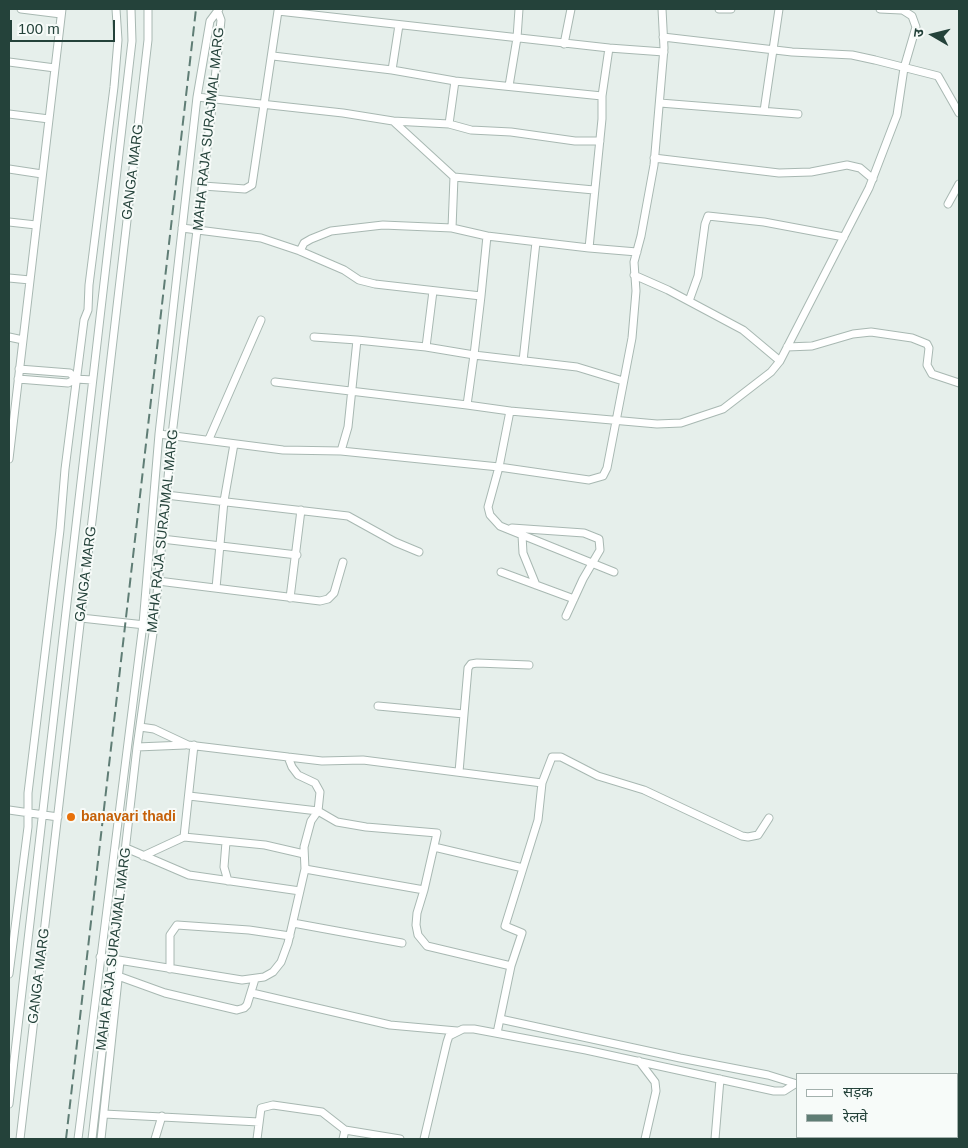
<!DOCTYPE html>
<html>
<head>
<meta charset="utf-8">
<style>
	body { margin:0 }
	#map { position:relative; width:968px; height:1148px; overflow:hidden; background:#e6efeb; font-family:Helvetica,"Noto Sans Devanagari",sans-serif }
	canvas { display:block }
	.frame { position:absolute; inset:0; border:10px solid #24423a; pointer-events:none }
	.legend { position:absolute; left:796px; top:1073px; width:162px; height:65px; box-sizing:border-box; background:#f7fbf9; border:1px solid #a3b1ad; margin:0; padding:6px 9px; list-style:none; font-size:15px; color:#24423a }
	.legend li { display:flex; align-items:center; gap:10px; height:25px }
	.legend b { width:25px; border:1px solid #a3b1ad }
	.north { position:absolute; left:908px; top:10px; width:50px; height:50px; -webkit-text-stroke:4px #f7fbf9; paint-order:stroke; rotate:278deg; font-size:14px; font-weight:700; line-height:20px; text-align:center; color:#24423a }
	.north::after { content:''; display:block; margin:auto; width:18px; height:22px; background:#24423a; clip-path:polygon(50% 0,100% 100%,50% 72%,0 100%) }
	.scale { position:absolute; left:10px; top:20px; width:105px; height:22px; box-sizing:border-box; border:2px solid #24423a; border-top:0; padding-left:6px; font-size:15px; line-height:18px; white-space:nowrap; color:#24423a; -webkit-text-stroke:4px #f7fbf9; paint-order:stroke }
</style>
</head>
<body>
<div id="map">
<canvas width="968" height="1148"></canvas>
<div class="frame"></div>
<ul class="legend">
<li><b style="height:6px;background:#fff"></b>सड़क</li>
<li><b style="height:6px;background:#5f7d75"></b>रेलवे</li>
</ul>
<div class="north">उ</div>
<div class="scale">100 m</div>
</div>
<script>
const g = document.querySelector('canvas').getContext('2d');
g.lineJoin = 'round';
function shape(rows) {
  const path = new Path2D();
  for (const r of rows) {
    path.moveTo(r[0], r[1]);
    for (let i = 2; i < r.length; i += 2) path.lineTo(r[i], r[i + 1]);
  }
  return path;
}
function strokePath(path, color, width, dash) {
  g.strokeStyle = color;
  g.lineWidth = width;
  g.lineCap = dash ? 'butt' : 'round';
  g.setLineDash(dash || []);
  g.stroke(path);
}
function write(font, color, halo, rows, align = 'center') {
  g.font = font + ' Helvetica,sans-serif';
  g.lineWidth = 4;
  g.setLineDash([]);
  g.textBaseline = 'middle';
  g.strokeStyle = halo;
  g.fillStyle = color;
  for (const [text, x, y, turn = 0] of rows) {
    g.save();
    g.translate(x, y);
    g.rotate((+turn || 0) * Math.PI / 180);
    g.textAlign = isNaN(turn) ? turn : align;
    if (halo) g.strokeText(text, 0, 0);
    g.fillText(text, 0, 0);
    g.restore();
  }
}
const minor = shape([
	[21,9,61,14],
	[719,9,731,9],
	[880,9,901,10],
	[663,37,792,52,852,55,875,60,938,76,959,113],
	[564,44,571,9],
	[609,48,664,52],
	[273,56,392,70,455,81,602,96],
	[9,62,55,68],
	[392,70,399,25],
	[509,86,517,38,519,9],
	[197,97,343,113,393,121,454,177,452,228],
	[660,103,798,114],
	[764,111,779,9],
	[9,114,49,119],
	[393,121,449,124,471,130,511,132,575,141,600,141],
	[449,124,455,81],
	[654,158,779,173,811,172,847,165,860,168,873,179],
	[9,169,42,174],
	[454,177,594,190],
	[203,186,245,189,252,185,278,11,609,48,602,96,602,119,589,248,487,236],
	[948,204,959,184],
	[9,222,36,225],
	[182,228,261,238,300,251,344,270,359,280,375,284,481,296,487,236,452,228,383,225,331,231,311,239,304,243,300,251],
	[589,248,637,252],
	[634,275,668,290,743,330,780,361],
	[9,278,30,280],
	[689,301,698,276,705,224,708,216,764,222,844,237],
	[9,337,23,340],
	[314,337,357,340],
	[426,347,474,355,481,296],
	[787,347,812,346,853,334,871,332,912,338,927,344,929,348,927,365,932,374,959,383],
	[523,361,536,242],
	[19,369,70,373,76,379],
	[18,379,68,383,76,379,92,380],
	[275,382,467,405,474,355,577,367,623,381],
	[510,411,657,424,681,423,723,409,771,372,780,361,869,188,897,115,904,68,916,27,912,16,901,9],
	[159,434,283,450,341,451,348,427,357,340,426,347,433,291],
	[209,439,261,320],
	[341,451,499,467,510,411,467,405],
	[9,459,62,9],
	[166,495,348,516,395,542,419,552],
	[512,528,584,533,599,539,600,550,583,579,566,616],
	[522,535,523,553,536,585],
	[162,539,297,555],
	[501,572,574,599],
	[614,572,500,526,490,515,488,507,499,467,589,480,603,476,607,468,632,338,636,291,634,262,641,236,654,165,664,48,662,9],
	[158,581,320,601,328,599,334,593,343,562],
	[216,588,224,501,234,444],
	[290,598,301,510],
	[81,618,154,626],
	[378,706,464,714],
	[140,727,154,729,188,745,288,757,292,767,298,775,315,783,320,792,318,811,311,821,304,847,305,869,424,890,417,913,416,925,418,935,427,946,511,966,497,1033],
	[137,747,185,745],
	[288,757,322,761,363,760,542,783,538,820,505,926,522,933,511,966],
	[459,772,468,668,471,664,477,663,529,665],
	[542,783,552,757,561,757,598,776,644,790,742,836,748,837,758,835,769,818],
	[189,796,318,811,337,822,366,827,437,833,424,890],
	[9,810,58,817],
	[184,837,265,845,304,854],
	[226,842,224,867,228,881],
	[434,847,523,868],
	[126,848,189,875,300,891],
	[143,856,184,837,194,745],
	[293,923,402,943],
	[100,957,242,980,264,977,273,972,281,962,288,943,305,869],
	[170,969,170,935,177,925,249,930,290,936],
	[9,974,28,827,28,793,60,530,65,469,84,320,88,310,89,285,114,87,118,40,116,9],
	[118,976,165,993,237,1010,244,1008,247,1005,255,979],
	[252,993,390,1025,457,1031],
	[500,1019,680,1058,768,1075,797,1084],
	[639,1061,655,1082,656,1091,645,1139],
	[9,1104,132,41,131,9],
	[104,1114,259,1122],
	[957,1129,959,1129],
	[923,1137,935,1139],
	[20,1139,148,40,148,9],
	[78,1139,143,624,159,434,197,97,210,21,219,9],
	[92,1139,137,747,154,626,172,435,213,99,221,20,218,12],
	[101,1139,120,961],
	[155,1139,162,1116],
	[257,1139,261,1108,273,1105,322,1112,345,1130],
	[343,1139,345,1130,400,1139],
	[424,1139,447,1042,449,1036,463,1029,474,1029,586,1050,774,1091,784,1091,795,1084],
	[715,1139,720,1079]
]);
const rail = shape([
	[66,1139,196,9]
]);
const markers = [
	[71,817,5,"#e8710a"]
];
const streetNames = [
	["MAHA RAJA SURAJMAL MARG",209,129,-84],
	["GANGA MARG",133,172,-83],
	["MAHA RAJA SURAJMAL MARG",163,531,-84],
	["GANGA MARG",86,574,-83],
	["MAHA RAJA SURAJMAL MARG",114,949,-83],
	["GANGA MARG",39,976,-83]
];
const foodNames = [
	["banavari thadi",81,817]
];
strokePath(minor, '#a8b8b2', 9);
strokePath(minor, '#fff', 7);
strokePath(rail, '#5f7d75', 2, [10, 5]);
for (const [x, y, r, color] of markers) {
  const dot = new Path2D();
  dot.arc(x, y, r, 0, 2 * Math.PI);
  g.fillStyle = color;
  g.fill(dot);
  strokePath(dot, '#f7fbf9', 2);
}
write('14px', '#24423a', '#f7fbf9', streetNames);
write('bold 14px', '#c56008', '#f7fbf9', foodNames, 'left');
</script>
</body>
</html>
